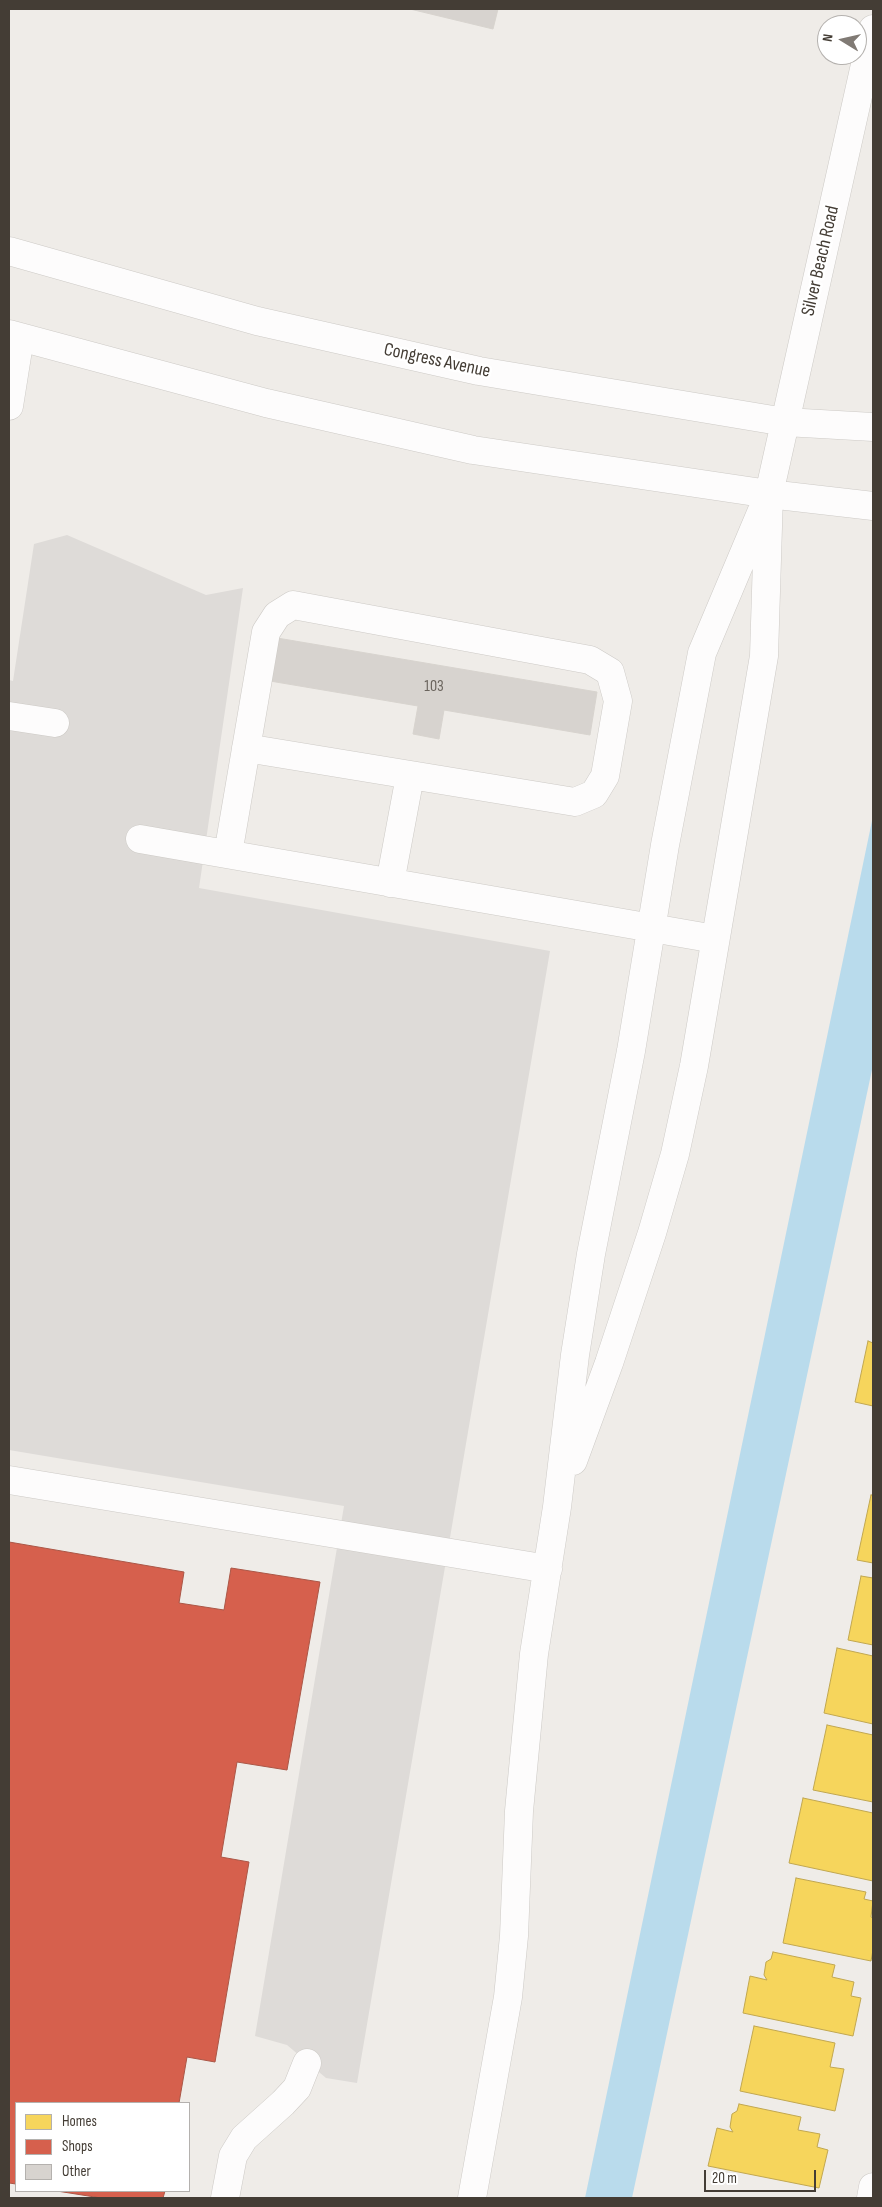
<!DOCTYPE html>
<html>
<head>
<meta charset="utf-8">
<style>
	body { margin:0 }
	#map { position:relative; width:882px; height:2207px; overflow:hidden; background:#efece8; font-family:"Sofia Sans Condensed",sans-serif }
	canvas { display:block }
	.frame { position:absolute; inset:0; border:10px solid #443d35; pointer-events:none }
	.legend { position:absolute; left:15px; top:2102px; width:175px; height:90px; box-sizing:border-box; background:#fff; border:1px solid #b4b1ae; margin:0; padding:6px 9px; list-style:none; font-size:15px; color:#443d35 }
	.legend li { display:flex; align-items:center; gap:10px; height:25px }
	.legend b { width:25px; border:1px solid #b4b1ae }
	.north { position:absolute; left:817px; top:15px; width:50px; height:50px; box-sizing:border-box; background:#fff; border:1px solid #b4b1ae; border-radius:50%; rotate:279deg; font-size:14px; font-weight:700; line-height:20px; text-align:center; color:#443d35 }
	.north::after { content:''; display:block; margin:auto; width:18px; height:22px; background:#807a74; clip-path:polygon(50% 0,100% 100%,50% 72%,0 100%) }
	.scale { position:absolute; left:704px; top:2170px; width:112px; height:22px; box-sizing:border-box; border:2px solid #443d35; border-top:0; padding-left:6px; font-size:15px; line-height:18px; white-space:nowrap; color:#443d35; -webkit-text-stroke:4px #fff; paint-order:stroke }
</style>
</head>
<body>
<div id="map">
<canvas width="882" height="2207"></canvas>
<div class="frame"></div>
<ul class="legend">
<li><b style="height:14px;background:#f6d55c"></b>Homes</li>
<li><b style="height:14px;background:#d6604d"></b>Shops</li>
<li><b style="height:14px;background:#d7d3cf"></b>Other</li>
</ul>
<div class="north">N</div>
<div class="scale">20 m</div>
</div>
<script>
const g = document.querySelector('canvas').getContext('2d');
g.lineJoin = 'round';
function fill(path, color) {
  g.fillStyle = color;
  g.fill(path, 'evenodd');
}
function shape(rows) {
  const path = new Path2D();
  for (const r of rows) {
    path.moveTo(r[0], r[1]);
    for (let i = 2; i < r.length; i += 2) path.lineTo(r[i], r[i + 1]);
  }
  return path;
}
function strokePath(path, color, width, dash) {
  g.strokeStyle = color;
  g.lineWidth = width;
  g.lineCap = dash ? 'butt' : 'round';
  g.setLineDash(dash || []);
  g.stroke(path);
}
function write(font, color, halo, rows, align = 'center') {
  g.font = font + ' "Sofia Sans Condensed",sans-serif';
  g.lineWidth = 5;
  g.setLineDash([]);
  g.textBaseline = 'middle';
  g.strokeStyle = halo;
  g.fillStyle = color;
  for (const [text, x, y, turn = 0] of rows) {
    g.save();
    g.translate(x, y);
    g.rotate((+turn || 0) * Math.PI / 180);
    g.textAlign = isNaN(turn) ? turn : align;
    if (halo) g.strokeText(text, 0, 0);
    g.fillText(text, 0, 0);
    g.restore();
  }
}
const parking = shape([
	[67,535,206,595,243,588,199,888,550,951,357,2083,326,2078,287,2045,255,2036,344,1506,9,1450,9,680,13,681,34,544]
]);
const water = shape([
	[873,816,873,1065,632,2198,585,2198]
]);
const homes = shape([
	[868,1341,873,1343,873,1406,855,1402,868,1341],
	[871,1495,873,1495,873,1563,857,1560,871,1495],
	[861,1576,873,1578,873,1645,848,1640,861,1576],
	[837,1648,873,1656,873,1724,824,1713,837,1648],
	[827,1725,873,1735,873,1802,813,1790,827,1725],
	[803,1798,873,1813,873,1881,789,1863,803,1798],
	[796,1878,866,1892,864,1899,873,1901,871,1917,873,1918,873,1950,871,1961,783,1943,796,1878],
	[773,1952,835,1965,832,1977,854,1982,851,1996,861,1998,853,2036,743,2013,750,1976,767,1980,764,1975,766,1962,771,1959,773,1952],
	[754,2026,835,2043,830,2067,844,2069,835,2111,740,2091,754,2026],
	[739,2104,801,2117,798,2130,820,2134,817,2147,828,2150,819,2188,708,2166,717,2128,733,2132,730,2127,732,2114,737,2111,739,2104]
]);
const shops = shape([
	[9,1542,184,1572,179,1603,224,1610,231,1568,320,1582,287,1770,237,1762,221,1857,249,1862,215,2062,187,2057,179,2103,16,2103,16,2184,9,2183,9,1542],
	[57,2191,165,2191,163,2198,101,2198,57,2191]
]);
const building = shape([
	[410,9,498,9,493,29,410,9],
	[277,638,597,692,590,735,444,710,439,739,413,734,418,706,270,681,277,638]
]);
const minor = shape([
	[9,251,257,321,479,371,785,422,873,427],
	[9,334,266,403,473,450,769,494,873,506],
	[9,406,20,337],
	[9,716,55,723],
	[140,839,715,939],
	[228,854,266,632,277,615,293,605,590,660,610,672,618,701,605,776,594,794,575,802,246,748],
	[390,883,410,776],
	[573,1461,609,1363,652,1233,675,1154,694,1066,764,656,769,494,873,29],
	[9,1480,548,1569],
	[225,2198,233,2156,244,2138,283,2103,297,2088,307,2063],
	[472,2198,508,1997,514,1936,519,1811,534,1654,557,1507,575,1355,591,1254,631,1051,665,845,702,653,769,494],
	[871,2198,873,2187]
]);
const numberNames = [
	["103",434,687]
];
const streetNames = [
	["Silver Beach Road",821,261,-77],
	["Congress Avenue",437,361,12]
];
fill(parking, '#dedbd8');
fill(water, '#b9dbec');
fill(homes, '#f6d55c');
strokePath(homes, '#c1a750', 1);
fill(shops, '#d6604d');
strokePath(shops, '#aa5646', 1);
fill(building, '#d7d3cf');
strokePath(building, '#d7d3ce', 1);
strokePath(minor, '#cdcac6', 29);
strokePath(minor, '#fdfcfc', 28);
write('16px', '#6a645d', null, numberNames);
write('19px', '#443d35', '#fff', streetNames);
</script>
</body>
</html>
